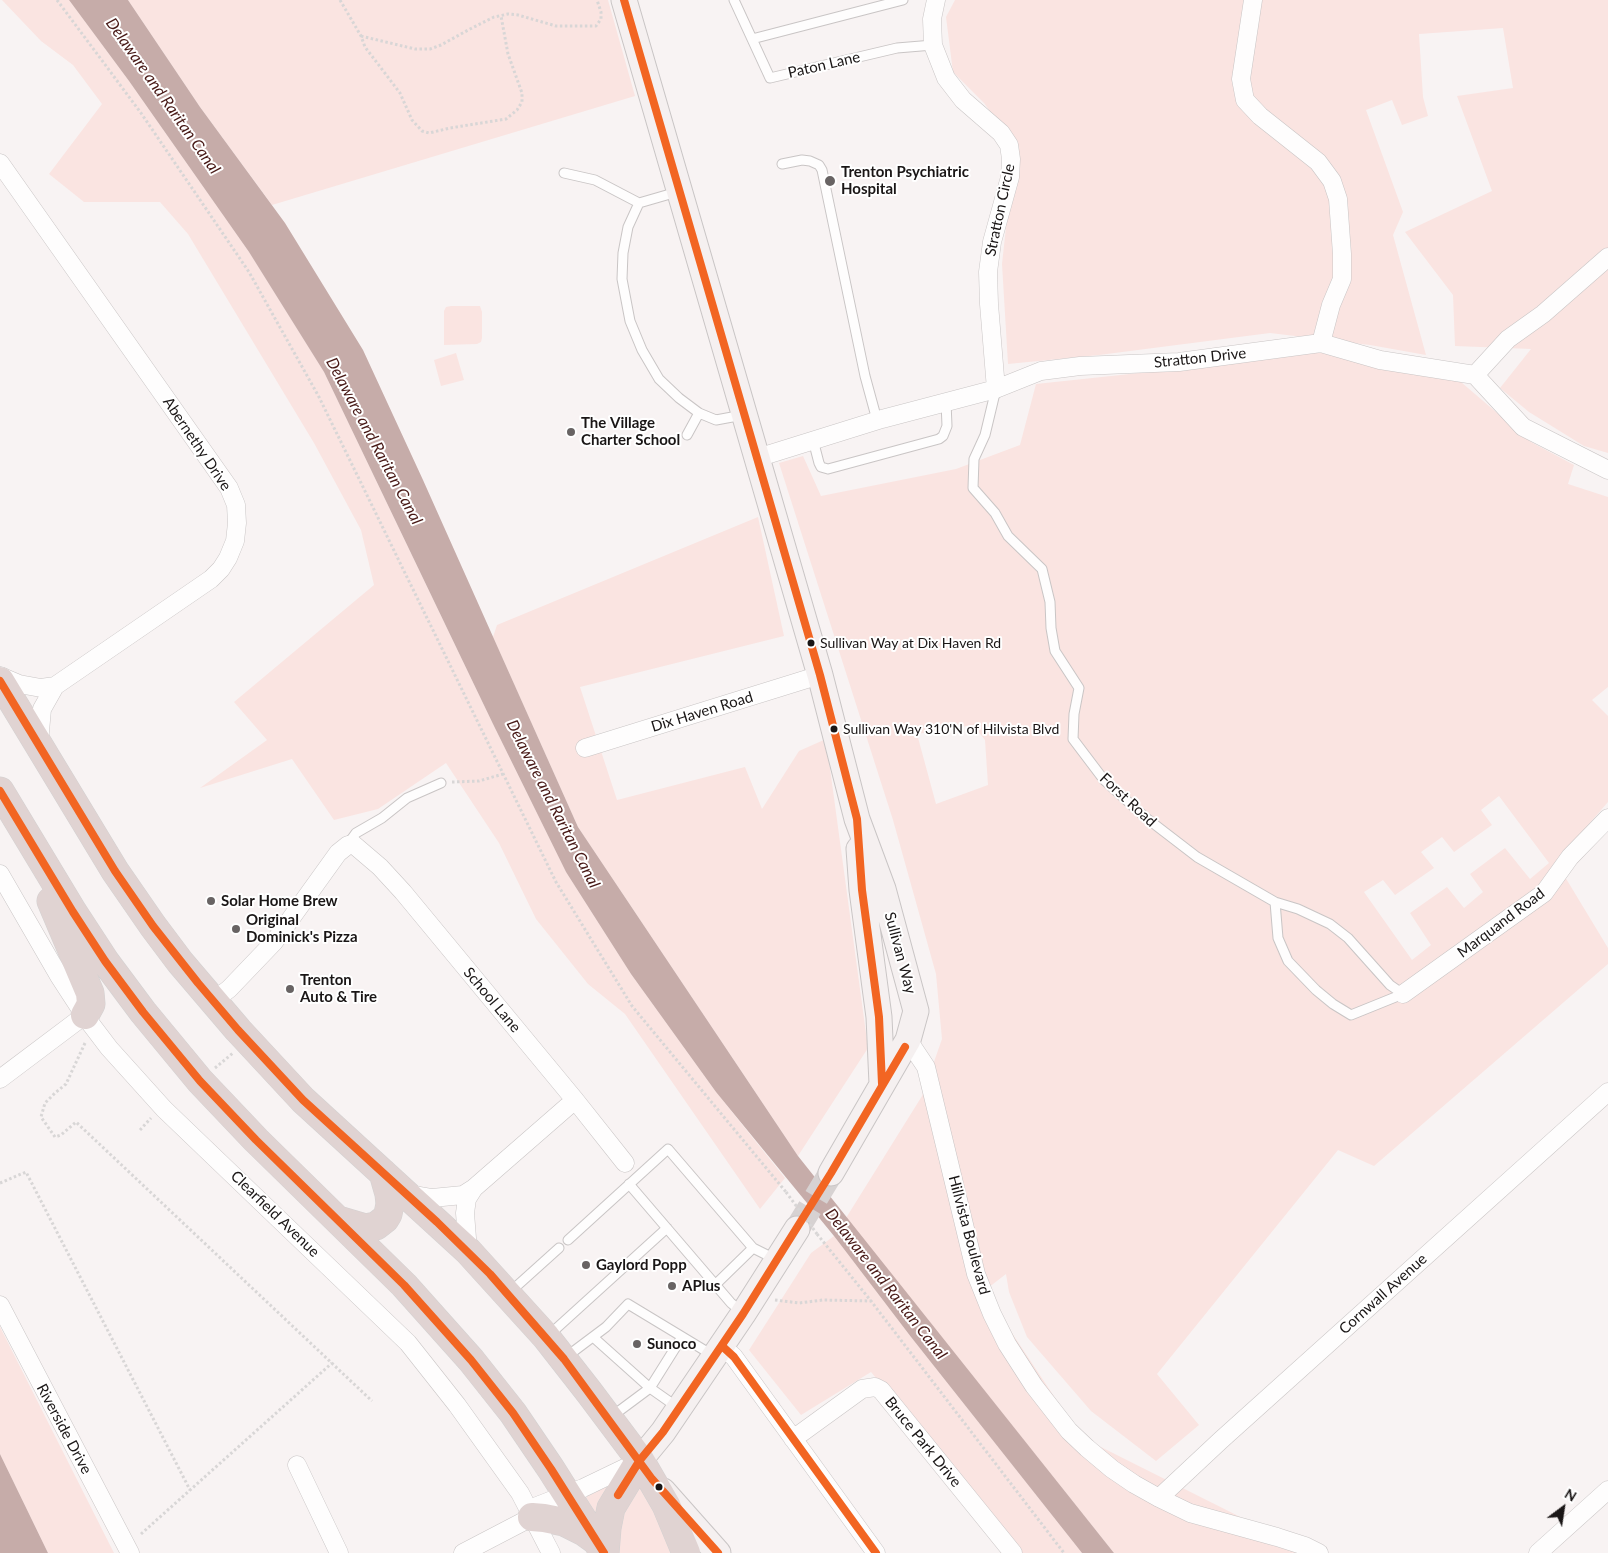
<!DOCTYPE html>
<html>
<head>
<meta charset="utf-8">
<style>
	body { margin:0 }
	#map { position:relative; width:1608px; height:1553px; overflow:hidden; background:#f8f3f3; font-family:Lato,sans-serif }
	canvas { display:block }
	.north { position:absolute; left:1538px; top:1483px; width:50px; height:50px; -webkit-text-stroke:4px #fff; paint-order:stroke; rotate:31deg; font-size:14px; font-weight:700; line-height:20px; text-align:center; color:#1a1616 }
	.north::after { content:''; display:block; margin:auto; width:18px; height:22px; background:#1a1616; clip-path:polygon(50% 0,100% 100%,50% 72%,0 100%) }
</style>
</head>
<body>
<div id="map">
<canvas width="1608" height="1553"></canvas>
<div class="north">N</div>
</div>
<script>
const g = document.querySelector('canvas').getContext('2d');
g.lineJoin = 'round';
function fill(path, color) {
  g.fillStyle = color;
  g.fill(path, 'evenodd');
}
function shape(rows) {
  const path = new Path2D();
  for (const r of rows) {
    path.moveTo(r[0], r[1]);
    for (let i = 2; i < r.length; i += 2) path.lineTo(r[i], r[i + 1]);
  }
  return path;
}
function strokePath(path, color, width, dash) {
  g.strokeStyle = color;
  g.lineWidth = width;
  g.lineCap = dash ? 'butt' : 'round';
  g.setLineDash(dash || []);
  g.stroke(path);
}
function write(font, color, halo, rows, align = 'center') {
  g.font = font + ' Lato,sans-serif';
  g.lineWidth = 4;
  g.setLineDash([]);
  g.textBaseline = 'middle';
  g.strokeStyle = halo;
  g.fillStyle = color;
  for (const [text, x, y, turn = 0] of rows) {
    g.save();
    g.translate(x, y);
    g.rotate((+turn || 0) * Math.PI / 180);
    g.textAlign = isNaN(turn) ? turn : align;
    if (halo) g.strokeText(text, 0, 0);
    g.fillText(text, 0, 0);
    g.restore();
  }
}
const green = shape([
	[2,0,69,0,129,81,249,252,324,372,493,724,566,872,631,974,716,1092,785,1178,760,1209,625,1014,588,984,536,919,499,843,446,763,378,809,334,820,292,759,200,788,267,740,234,702,374,585,361,530,314,443,188,234,160,202,84,202,49,174,102,104,73,65,41,41],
	[128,0,608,0,635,96,272,205,200,107],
	[955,0,1608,0,1608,453,1584,446,1529,412,1500,388,1531,349,1455,346,1453,295,1405,232,1492,191,1457,96,1513,88,1503,28,1419,34,1423,97,1428,116,1402,125,1392,100,1366,110,1403,212,1393,235,1426,355,1370,345,1270,333,1099,355,1008,364,1002,264,1008,209,1019,151,984,103,953,72,946,17],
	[451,306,480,306,482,312,482,338,481,342,477,344,444,345,444,311,446,307],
	[1312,351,1461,382,1531,442,1574,465,1568,484,1608,497,1608,687,1592,700,1608,716,1608,802,1556,862,1608,948,1608,964,1374,1166,1338,1150,1157,1374,1199,1425,1156,1461,1091,1411,1027,1337,1009,1292,1006,1274,984,1291,1081,1437,1312,1553,1114,1553,846,1218,922,1096,942,1039,936,974,893,820,779,463,803,456,821,496,956,469,1020,445,1036,384,1177,369],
	[973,725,985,740,988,785,936,804,917,734],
	[1499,796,1549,863,1530,879,1505,848,1470,874,1483,892,1464,908,1447,887,1410,913,1431,945,1412,960,1364,892,1383,880,1395,895,1434,868,1421,852,1442,837,1454,852,1492,825,1481,810],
	[456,353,464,380,441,386,434,360],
	[758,517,784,636,580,687,617,800,745,767,762,809,799,751,826,739,868,1048,798,1156,578,827,493,637,497,625],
	[834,1236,911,1337,1082,1553,1021,1553,871,1372,801,1415,749,1350,811,1253],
	[0,1327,114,1553,48,1553,0,1454],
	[639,1480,677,1553,619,1553,618,1550,618,1521],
	[614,1483,600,1521,586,1497]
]);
const water = shape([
	[69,0,128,0,200,107,285,223,363,350,423,480,578,827,798,1156,1114,1553,1082,1553,911,1337,834,1236,716,1092,631,974,566,872,493,724,324,372,249,252,129,81],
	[0,1454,48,1553,0,1553]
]);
const secondaryTunnel = shape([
	[797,1229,831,1173]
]);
const path = shape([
	[57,0,141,113,249,272,319,397,556,882,632,1006,786,1192],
	[340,0,361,36,365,47,400,93,412,120,422,131,429,133,450,128,506,119,517,110,522,102,522,93,508,54,501,16],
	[361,36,415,49,430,49,441,45,470,29,494,17,508,14,518,15,556,26,596,26,601,19,601,12,597,0],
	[452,782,479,781,503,774],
	[85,1043,66,1084,55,1093,45,1103,41,1117,55,1137,61,1135,76,1122,372,1401],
	[215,1068,233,1053],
	[140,1130,151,1118],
	[0,1183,26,1172,190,1490],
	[817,1234,871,1301,1064,1553],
	[775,1300,799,1303,823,1300,871,1301],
	[141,1534,332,1363]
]);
const lane = shape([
	[734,0,770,78,897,48,933,45],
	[752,39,903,0],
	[782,164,802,160,810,161,819,165,822,170,865,376,877,420],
	[564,173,595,180,639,203,677,192],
	[639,203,628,227,623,253,622,279,630,321,642,350,659,379,679,398,699,413,716,420,743,415],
	[996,389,985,435,974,459,973,488,995,513,1008,536,1042,569,1050,602,1051,628,1055,651,1079,688,1074,714,1073,739,1104,780,1145,817,1197,857,1275,902,1278,938,1288,961,1316,990,1333,1004,1351,1015,1403,994],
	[687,435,699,413],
	[813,440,819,463,821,467,828,469,939,439,943,436,947,426,946,402],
	[348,844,356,833,382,818,407,798,441,783],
	[1275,902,1298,909,1330,924,1348,938,1390,985,1403,994],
	[629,1184,731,1303,743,1313],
	[568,1240,668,1149,753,1248,715,1285],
	[753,1248,775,1259],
	[509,1293,559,1248],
	[548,1336,667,1228],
	[593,1337,650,1388,682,1337],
	[566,1357,606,1327,628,1304,714,1356],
	[611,1417,650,1388,677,1407]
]);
const street = shape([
	[936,0,932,19,933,45,946,78,963,100,1001,133,1009,145,1011,159,1010,177,992,242,988,272,989,304,996,389],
	[1253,0,1241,79,1245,100,1260,116,1318,162,1332,181,1338,199,1342,254,1342,279,1331,305,1321,343],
	[0,163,229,488,236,505,237,523,235,541,228,558,221,569,211,579,55,686,42,709,39,743],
	[1475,375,1523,427,1608,470],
	[757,458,882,419,996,389,1041,371,1080,366,1179,362,1321,343,1380,360,1475,375,1508,339,1543,314,1608,257],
	[0,676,19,684,41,688,55,686],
	[585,748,820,675],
	[0,874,59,976,87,1019,109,1048,164,1109,408,1343,457,1405,520,1493,551,1553],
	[1403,994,1544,893,1570,857,1608,818],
	[213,1001,229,989,274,942,338,853,348,845,353,844,380,867,403,892,575,1100,625,1163],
	[908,1040,926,1067,976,1274,992,1314,1007,1344,1034,1386,1069,1431,1087,1448,1112,1469,1134,1484,1159,1498,1190,1513,1277,1537,1305,1546,1319,1553],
	[0,1079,85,1015],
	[409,1194,432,1198,463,1195,474,1188,575,1100],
	[468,1251,465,1213,467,1199,474,1188],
	[0,1305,130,1553],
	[722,1346,734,1357,876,1553],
	[793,1439,862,1389,875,1387,881,1390,1013,1553],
	[297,1465,339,1553],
	[1159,1498,1221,1440,1608,1092],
	[463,1553,532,1517,537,1506,583,1488,637,1462],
	[1538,1553,1608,1490]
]);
const secondary = shape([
	[624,0,820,675,857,819,883,889,916,1011,908,1040,831,1173],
	[859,849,862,890,879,1017,882,1084],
	[640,1460,663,1432,743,1314,797,1229],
	[663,1491,718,1553]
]);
const highway = shape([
	[0,681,115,871,153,926,180,962,238,1030,303,1100,468,1251,546,1337,589,1392,640,1460,666,1505,686,1553],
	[0,791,73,912,105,961,143,1012,200,1081,256,1140,404,1285,471,1360,513,1413,551,1469,604,1553],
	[51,901,90,993,91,1004,85,1015],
	[338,1220,365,1228,376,1226,385,1219,388,1214,390,1204,389,1194,383,1173],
	[532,1517,544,1518,564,1522,584,1532,595,1540],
	[605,1553,607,1528,611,1508,640,1460]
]);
const pathBridge = shape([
	[786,1192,817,1234]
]);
const bus1 = shape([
	[624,0,820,675,857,819,862,890,879,1017,882,1084],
	[0,681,115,871,153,926,198,983,238,1030,303,1100,437,1222,490,1274,564,1359,652,1479,718,1553],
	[0,791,73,912,105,961,143,1012,200,1081,256,1140,404,1285,471,1360,513,1413,551,1469,604,1553],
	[722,1346,734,1357,876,1553],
	[618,1495,640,1460,663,1432,743,1314,831,1173,905,1047]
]);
const markers = [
	[830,181,6,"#686363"],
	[571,432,5,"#686363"],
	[811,643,4.5,"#1a1616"],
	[834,729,4.5,"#1a1616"],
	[211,901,5,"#686363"],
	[236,929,5,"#686363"],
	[290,989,5,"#686363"],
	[586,1265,5,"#686363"],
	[672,1286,5,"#686363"],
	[637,1344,5,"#686363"],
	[659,1487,4.5,"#1a1616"]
];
const busNames = [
	["Sullivan Way at Dix Haven Rd",820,643],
	["Sullivan Way 310'N of Hilvista Blvd",843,729]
];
const streetNames = [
	["Paton Lane",824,65,-13],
	["Stratton Circle",1000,210,-78],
	["Stratton Drive",1200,358,-6],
	["Abernethy Drive",197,444,56],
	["Dix Haven Road",702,712,-17],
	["Forst Road",1128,800,43],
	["Marquand Road",1501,923,-37],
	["Sullivan Way",900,953,75],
	["School Lane",492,1000,50],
	["Clearfield Avenue",275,1214,44],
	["Hillvista Boulevard",969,1235,75],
	["Cornwall Avenue",1383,1294,-42],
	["Riverside Drive",64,1429,62],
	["Bruce Park Drive",923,1442,51]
];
const poiNames = [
	["Trenton Psychiatric",841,172],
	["Hospital",841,189],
	["The Village",581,423],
	["Charter School",581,440],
	["Solar Home Brew",221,901],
	["Original",246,920],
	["Dominick's Pizza",246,937],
	["Trenton",300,980],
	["Auto & Tire",300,997],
	["Gaylord Popp",596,1265],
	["APlus",682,1286],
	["Sunoco",647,1344]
];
const waterNames = [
	["Delaware and Raritan Canal",163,96,55],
	["Delaware and Raritan Canal",374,441,62],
	["Delaware and Raritan Canal",553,804,63],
	["Delaware and Raritan Canal",886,1284,52]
];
fill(green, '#fae4e1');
fill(water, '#c6aca9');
strokePath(secondaryTunnel, '#d7d2d2', 25, [25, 12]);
strokePath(lane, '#c9c5c5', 11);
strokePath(street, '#c9c5c5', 19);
strokePath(secondary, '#c9c5c5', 27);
strokePath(highway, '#d3d1d1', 29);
strokePath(path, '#d8d6d6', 3, [2.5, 2.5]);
strokePath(lane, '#fefdfd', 9);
strokePath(street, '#fefdfd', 18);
strokePath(secondary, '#f5f0f0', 25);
strokePath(highway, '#e0d3d2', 28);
strokePath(pathBridge, '#d8d6d6', 3, [2.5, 2.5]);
strokePath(bus1, '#f26522', 8);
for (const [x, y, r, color] of markers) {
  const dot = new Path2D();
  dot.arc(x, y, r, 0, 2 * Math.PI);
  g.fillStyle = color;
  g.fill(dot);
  strokePath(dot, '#fff', 2);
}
write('14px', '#1a1616', '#fff', busNames, 'left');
write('15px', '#1a1616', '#fff', streetNames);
write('bold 15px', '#1a1616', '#fff', poiNames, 'left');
write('italic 16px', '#471815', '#fff', waterNames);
</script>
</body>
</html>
